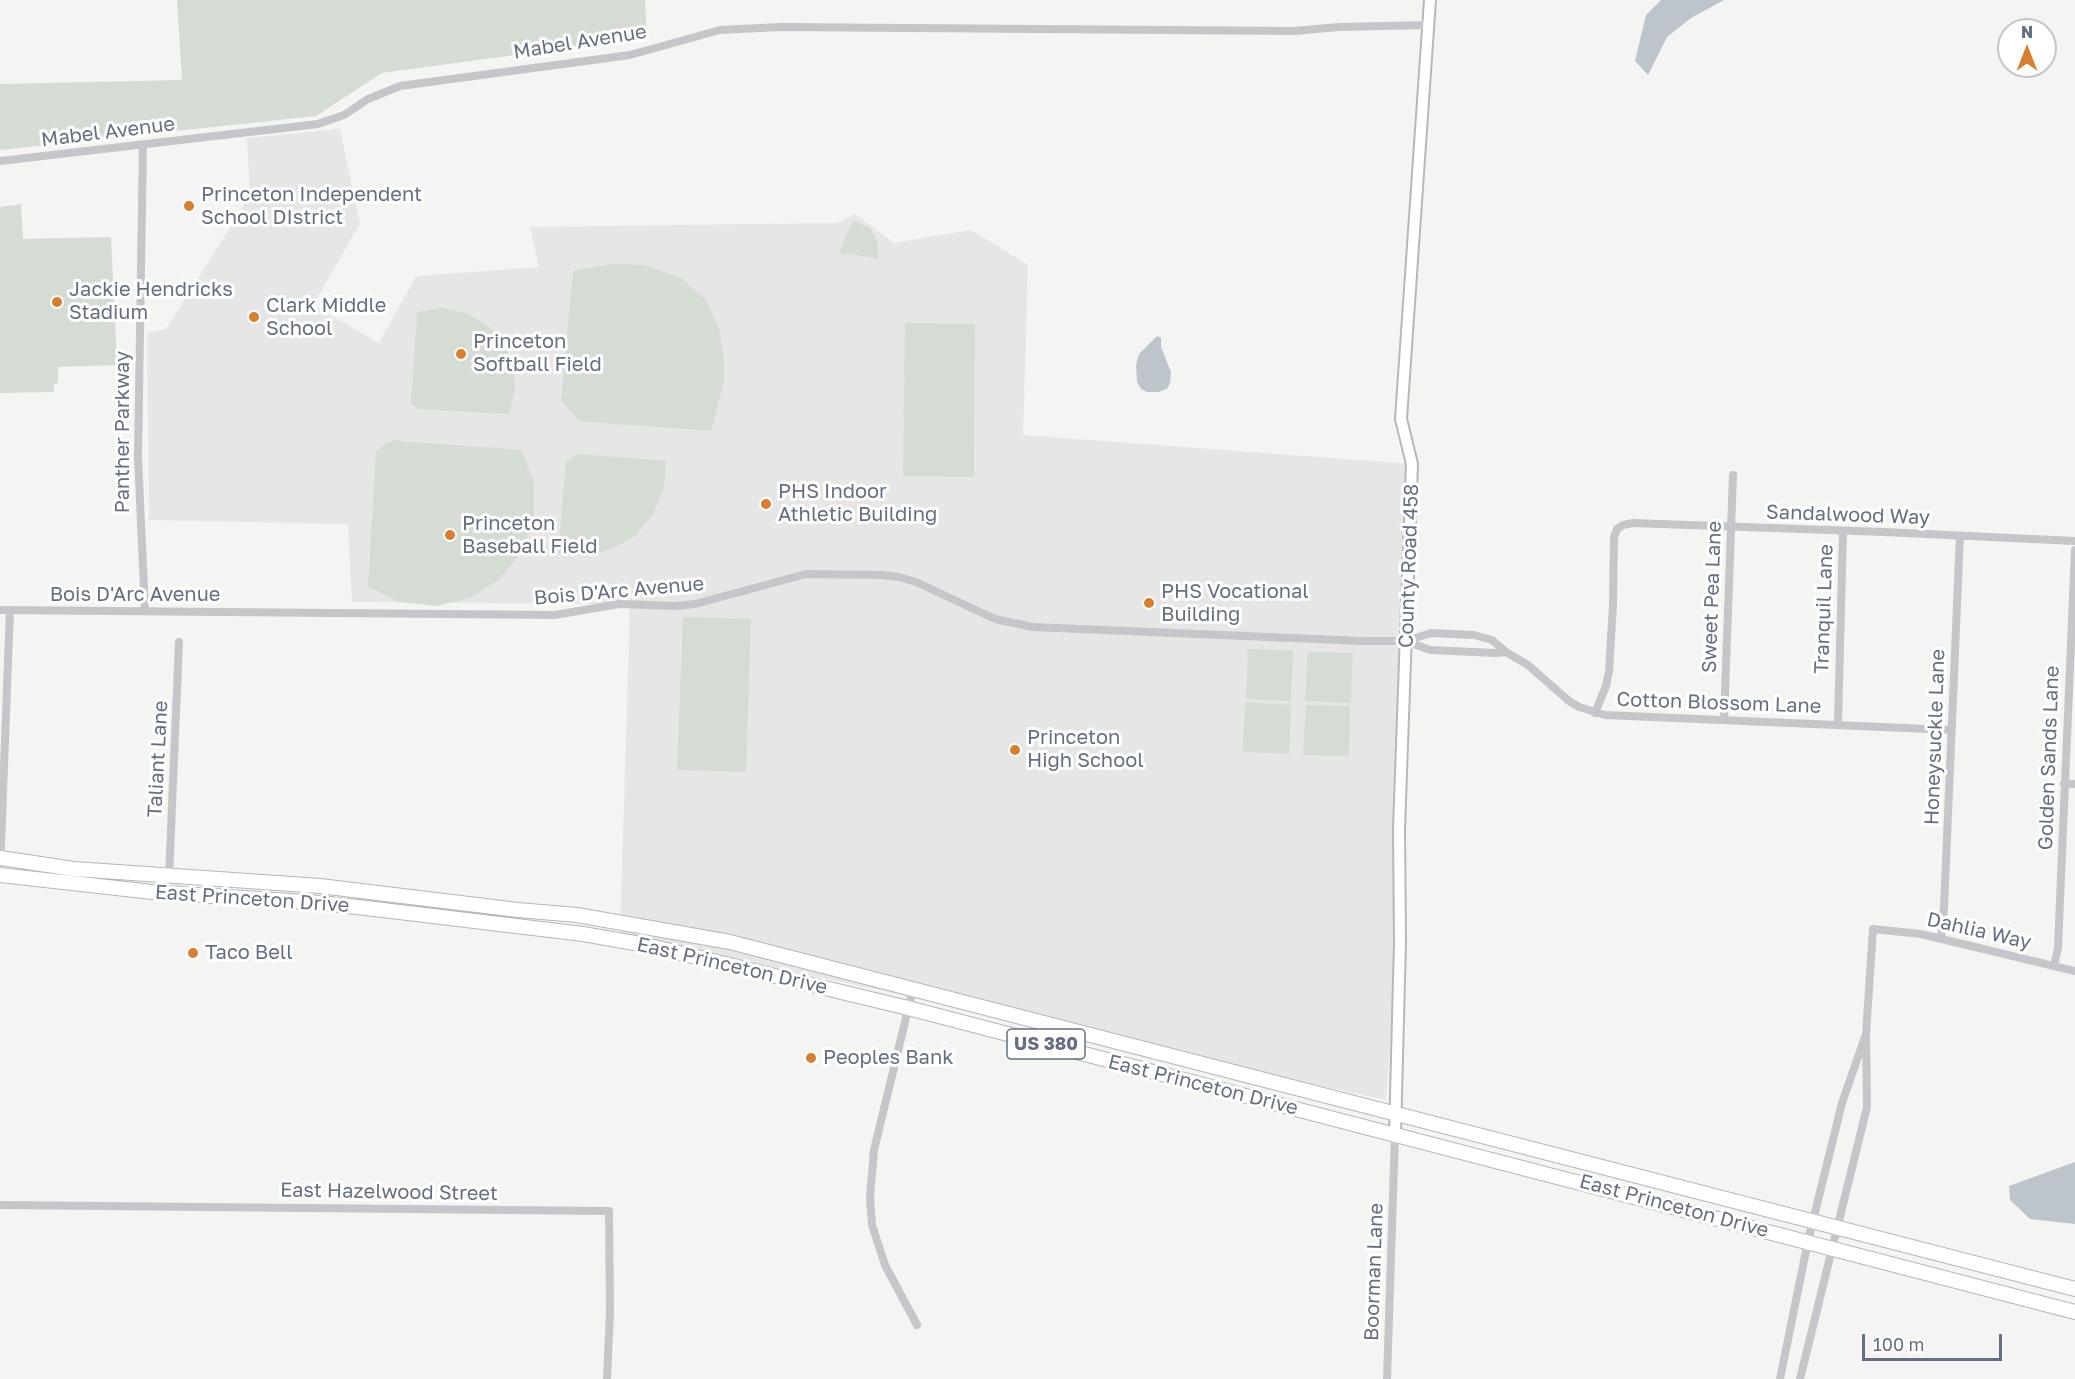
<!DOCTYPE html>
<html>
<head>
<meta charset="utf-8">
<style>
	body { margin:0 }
	#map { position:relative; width:2075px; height:1379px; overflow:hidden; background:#f4f5f2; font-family:"Golos Text",sans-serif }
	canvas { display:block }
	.north { position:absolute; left:1997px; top:18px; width:60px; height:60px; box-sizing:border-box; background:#fff; border:2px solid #c2c5cd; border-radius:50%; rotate:0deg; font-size:16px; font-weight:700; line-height:24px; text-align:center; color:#666f81 }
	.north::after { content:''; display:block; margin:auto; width:21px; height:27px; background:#d87e2f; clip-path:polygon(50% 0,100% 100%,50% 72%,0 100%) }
	.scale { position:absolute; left:1862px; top:1334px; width:140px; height:27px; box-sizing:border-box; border:3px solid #666f81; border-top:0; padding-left:8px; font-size:18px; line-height:21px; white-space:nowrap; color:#666f81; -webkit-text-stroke:4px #fff; paint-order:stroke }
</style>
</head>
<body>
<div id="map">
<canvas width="2075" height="1379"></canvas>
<div class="north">N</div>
<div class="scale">100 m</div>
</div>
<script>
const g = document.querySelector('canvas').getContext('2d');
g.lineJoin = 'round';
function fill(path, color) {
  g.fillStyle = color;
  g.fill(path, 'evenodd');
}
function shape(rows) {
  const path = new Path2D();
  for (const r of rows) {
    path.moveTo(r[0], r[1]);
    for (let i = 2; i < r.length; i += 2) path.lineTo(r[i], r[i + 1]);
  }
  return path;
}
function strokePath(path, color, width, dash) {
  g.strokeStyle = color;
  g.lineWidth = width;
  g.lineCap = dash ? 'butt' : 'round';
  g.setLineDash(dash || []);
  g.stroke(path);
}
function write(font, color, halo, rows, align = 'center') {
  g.font = font + ' "Golos Text",sans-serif';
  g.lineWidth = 6;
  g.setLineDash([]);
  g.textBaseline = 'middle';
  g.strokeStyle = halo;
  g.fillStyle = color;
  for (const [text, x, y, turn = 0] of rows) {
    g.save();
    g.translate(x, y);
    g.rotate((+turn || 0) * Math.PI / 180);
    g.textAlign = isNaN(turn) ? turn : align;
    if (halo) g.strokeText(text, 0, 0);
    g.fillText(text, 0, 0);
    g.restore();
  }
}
const built = shape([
	[340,129,360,224,313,305,379,343,416,276,539,267,530,227,837,223,855,214,894,243,971,230,1028,265,1023,435,1412,464,1401,897,1386,1100,620,934,630,604,352,602,348,524,149,520,147,333,166,329,250,196,247,138]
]);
const green = shape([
	[177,0,645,0,647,37,382,73,316,116,0,150,0,84,182,80],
	[21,204,23,239,111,237,117,365,58,367,58,383,54,384,54,392,0,393,0,207],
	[853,220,870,228,877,240,878,259,847,253,843,255,840,251],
	[611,264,645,265,681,278,707,301,719,329,724,356,724,382,711,431,579,421,561,400,573,271],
	[442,308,466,313,487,325,504,343,513,366,515,390,509,414,419,409,411,404,417,312],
	[905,323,975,324,974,477,903,476],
	[395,440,408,442,522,450,534,483,534,518,522,551,500,579,470,598,436,606,400,602,368,587,376,452,384,444],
	[578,454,666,461,664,488,653,514,636,535,612,549,585,556,558,553,566,462],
	[683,617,751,619,746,772,677,770],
	[1248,649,1293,651,1291,701,1246,699],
	[1308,652,1353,653,1351,703,1305,701],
	[1245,702,1291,705,1289,754,1243,752],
	[1306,705,1350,706,1349,756,1303,755]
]);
const water = shape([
	[1661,0,1724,0,1691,18,1667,37,1648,75,1635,61,1646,15],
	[1157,336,1161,338,1161,347,1171,372,1170,383,1167,389,1158,392,1147,392,1141,389,1137,382,1136,365,1139,354],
	[2075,1162,2075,1224,2030,1219,2010,1200,2009,1186]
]);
const street = shape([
	[143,144,138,457,145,611],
	[0,161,318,124,344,115,368,99,400,86,630,55,720,30,781,27,1294,31,1339,27,1428,25],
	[0,610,555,615,619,604,676,606,695,604,806,574,881,575,899,577,916,582,995,619,1033,627,1362,641,1406,641,1431,633,1474,635,1492,640,1506,652,1496,653,1430,650,1406,641],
	[1506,652,1528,665,1569,701,1579,707,1605,715,1951,730],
	[1595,713,1606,686,1609,671,1613,605,1614,537,1617,529,1623,525,1633,523,1884,532,2075,541],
	[1724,720,1733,475],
	[1838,724,1843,531],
	[2064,784,2075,784],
	[0,871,10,610],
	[169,876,179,642],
	[1941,939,1944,907,1960,536],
	[2054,966,2058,948,2075,550],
	[913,989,874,1150,870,1198,872,1225,885,1265,917,1325],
	[1866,1034,1873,929,1921,934,2075,971],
	[0,1205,609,1211,610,1313,607,1379],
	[1387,1379,1395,1134],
	[1780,1379,1808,1241,1842,1103,1866,1034,1867,1107,1800,1379]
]);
const secondary = shape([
	[1395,1134,1400,941,1399,829,1412,464,1401,419,1430,0]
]);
const highway = shape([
	[0,858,74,869,320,886,518,910,577,915,730,942,2075,1289],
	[0,875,152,892,320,903,366,908,583,934,646,945,908,1008,2075,1312]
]);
const markers = [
	[189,206,6,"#d87e2f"],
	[57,302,6,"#d87e2f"],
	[254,317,6,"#d87e2f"],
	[461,354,6,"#d87e2f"],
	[766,504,6,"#d87e2f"],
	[450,535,6,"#d87e2f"],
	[1149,603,6,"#d87e2f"],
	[1015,750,6,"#d87e2f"],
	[193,953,6,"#d87e2f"],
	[811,1058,6,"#d87e2f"]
];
const shields = [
	[1046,1044,78]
];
const shieldNames = [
	["US 380",1046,1044]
];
const streetNames = [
	["Mabel Avenue",580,42,-9],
	["Mabel Avenue",108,132,-7],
	["Panther Parkway",123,432,-90],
	["Sandalwood Way",1848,515,2],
	["County Road 458",1409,566,-88],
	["Bois D'Arc Avenue",619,591,-5],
	["Bois D'Arc Avenue",135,595],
	["Sweet Pea Lane",1712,597,-88],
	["Tranquil Lane",1824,609,-88],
	["Cotton Blossom Lane",1719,703,2],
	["Honeysuckle Lane",1935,737,-88],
	["Golden Sands Lane",2049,758,-88],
	["Taliant Lane",158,759,-87],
	["East Princeton Drive",252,899,4],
	["Dahlia Way",1979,931,13],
	["East Princeton Drive",732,966,13],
	["East Princeton Drive",1203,1085,14],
	["East Hazelwood Street",389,1192,1],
	["East Princeton Drive",1674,1206,15],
	["Boorman Lane",1374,1272,-88]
];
const poiNames = [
	["Princeton Independent",201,195],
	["School DIstrict",201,218],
	["Jackie Hendricks",69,290],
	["Stadium",69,313],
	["Clark Middle",266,306],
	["School",266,329],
	["Princeton",473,342],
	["Softball Field",473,365],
	["PHS Indoor",778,492],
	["Athletic Building",778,515],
	["Princeton",462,524],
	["Baseball Field",462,547],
	["PHS Vocational",1161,592],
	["Building",1161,615],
	["Princeton",1027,738],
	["High School",1027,761],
	["Taco Bell",205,953],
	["Peoples Bank",823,1058]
];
fill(built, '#e5e6e5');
fill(green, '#d5dcd3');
fill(water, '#bec4cb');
strokePath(secondary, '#b6b8be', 14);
strokePath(highway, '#b4b6ba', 16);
strokePath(street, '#c4c6ca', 8);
strokePath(secondary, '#fff', 10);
strokePath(highway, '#fff', 14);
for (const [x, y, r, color] of markers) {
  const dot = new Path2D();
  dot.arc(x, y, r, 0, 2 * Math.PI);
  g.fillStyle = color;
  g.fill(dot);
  strokePath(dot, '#fff', 2);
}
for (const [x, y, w] of shields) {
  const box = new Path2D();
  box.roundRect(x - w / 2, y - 15, w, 30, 4.5);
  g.fillStyle = '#fff';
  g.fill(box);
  strokePath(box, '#666f81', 1.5);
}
write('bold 18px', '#666f81', null, shieldNames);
write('20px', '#666f81', '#fff', streetNames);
write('20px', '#666f81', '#fff', poiNames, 'left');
</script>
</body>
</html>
